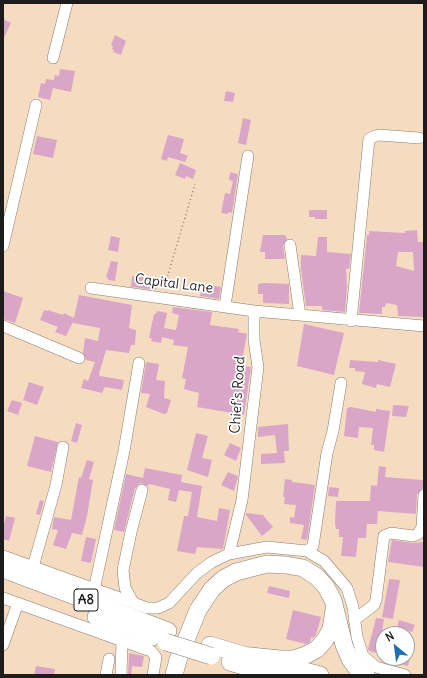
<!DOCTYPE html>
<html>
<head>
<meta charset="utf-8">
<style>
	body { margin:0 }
	#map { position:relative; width:427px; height:678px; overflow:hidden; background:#f5dcc1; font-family:Delius,sans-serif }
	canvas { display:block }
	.frame { position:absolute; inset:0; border:4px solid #1c1c1c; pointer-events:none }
	.north { position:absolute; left:375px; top:626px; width:40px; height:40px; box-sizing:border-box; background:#fff; border:1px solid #a4a4a4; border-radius:50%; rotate:331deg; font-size:11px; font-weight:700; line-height:16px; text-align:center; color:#1c1c1c }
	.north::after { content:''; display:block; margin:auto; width:14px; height:18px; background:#1f6fb2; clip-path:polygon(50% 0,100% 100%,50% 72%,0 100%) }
</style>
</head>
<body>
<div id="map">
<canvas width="427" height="678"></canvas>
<div class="frame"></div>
<div class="north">N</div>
</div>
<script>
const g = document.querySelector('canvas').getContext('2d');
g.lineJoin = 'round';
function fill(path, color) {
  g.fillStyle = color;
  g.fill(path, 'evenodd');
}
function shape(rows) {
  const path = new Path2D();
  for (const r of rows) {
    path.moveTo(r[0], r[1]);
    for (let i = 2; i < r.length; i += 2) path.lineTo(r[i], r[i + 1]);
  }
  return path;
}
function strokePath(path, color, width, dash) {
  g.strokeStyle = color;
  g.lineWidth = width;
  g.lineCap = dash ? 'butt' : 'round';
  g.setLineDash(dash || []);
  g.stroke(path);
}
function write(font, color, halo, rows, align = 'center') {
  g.font = font + ' Delius,sans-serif';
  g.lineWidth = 3.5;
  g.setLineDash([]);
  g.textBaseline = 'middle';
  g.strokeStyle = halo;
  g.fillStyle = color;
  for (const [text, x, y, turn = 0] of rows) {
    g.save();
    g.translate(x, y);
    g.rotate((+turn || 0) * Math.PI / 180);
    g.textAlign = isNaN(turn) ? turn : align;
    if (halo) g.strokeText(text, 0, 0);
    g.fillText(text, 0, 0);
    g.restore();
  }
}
const building = shape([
	[3,19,11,23,3,40],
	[115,35,126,41,121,55,113,52,114,50,112,49,113,46,111,45],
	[60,69,75,71,71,92,53,88,50,100,38,97,41,83,45,84,46,79,54,80,55,75,59,76],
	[226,91,235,93,233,102,224,101],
	[243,118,251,120,246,145,238,143],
	[168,135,184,139,180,153,188,156,185,162,168,157,167,161,161,159],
	[37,136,57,140,53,158,33,154],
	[180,163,196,170,193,179,186,176,185,179,175,175],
	[230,172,238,174,232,213,228,212,228,214,221,213,225,193,230,194,233,181,229,180],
	[309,210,327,210,327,219,315,219,315,217,309,217],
	[417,230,418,242,424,242,424,317,398,316,397,305,386,303,385,307,382,307,382,314,359,313,367,235,369,235,369,231,405,233,405,231],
	[398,252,413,252,414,271,396,266],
	[263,235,285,235,287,239,283,246,285,259,265,259,265,252,260,252],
	[111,236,120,238,118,252,108,250],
	[318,237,327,237,327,252,351,254,349,269,346,269,347,286,345,312,322,310,322,306,306,306,301,270,301,255,316,256],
	[111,261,118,262,115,281,108,280,108,278,106,277],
	[132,276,157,279,156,290,131,287],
	[264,283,289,284,289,304,263,303,263,294,258,294,258,284],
	[209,285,221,287,219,299,200,296,202,287,209,288],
	[3,291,23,298,15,323,3,319],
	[79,295,132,305,129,328,136,330,135,345,131,345,129,353,106,350,99,374,100,376,124,380,122,390,105,387,102,393,81,388,84,379,88,381,95,362,86,360,83,353,85,338,98,341,100,328,73,323,74,320,66,336,55,332,58,327,40,320,44,310,48,311,48,310,63,315,64,313,74,318],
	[173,307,212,312,210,325,239,329,238,332,247,334,241,366,251,367,244,415,197,407,199,393,184,389,186,379,182,378,188,347,173,345,174,340,162,337,161,343,151,341,152,338,149,338,154,314,156,314,157,311,167,313,164,328,176,330,179,315,172,313],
	[304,324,344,333,334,375,297,366],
	[350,360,378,362,378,360,396,364,390,387,377,384,376,388,362,384,365,372,355,371,355,368,349,368],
	[146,362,159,364,156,380,165,381,164,398,171,400,167,413,164,414,146,407,150,394,141,393],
	[29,382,44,387,37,405,23,400],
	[12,400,22,403,18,415,7,411],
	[393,405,409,406,406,417,392,416],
	[351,407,376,412,376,409,390,411,384,452,374,450,374,445,371,445,373,428,359,427,358,438,344,436,347,408],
	[76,423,82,425,77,443,71,441],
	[288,424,289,451,284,451,285,463,261,464,261,454,277,453,275,435,258,437,258,427],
	[196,433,208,436,202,458,212,460,208,477,187,470],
	[35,436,58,442,51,472,27,466],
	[230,443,241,448,236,461,224,455],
	[87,460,94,462,89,479,93,480,87,516,82,535,72,533,66,549,53,545,58,530,52,529,54,517,71,520,79,477,81,478],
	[379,466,386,467,385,477,423,480,423,488,417,494,416,514,378,511,377,524,367,524,366,538,358,538,356,557,341,556,343,537,339,537,339,529,336,529,335,523,336,501,370,501,371,485,377,486],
	[145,468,182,475,181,482,202,486,197,517,217,521,219,508,230,510,223,549,197,547,195,554,177,551,184,516,188,516,192,492,179,490,176,502,168,500,170,489,149,484,148,486,140,483,135,488,124,532,114,530,126,474,143,478],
	[228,472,238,476,234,491,221,485],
	[285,479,292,480,292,482,315,485,307,540,301,539,304,525,290,523,290,517,294,518,296,505,284,504,285,497,283,497],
	[329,487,339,488,338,497,328,496],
	[40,500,44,501,40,515,36,514],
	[246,513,263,515,273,527,262,536,246,515],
	[6,516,15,518,9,541,3,539,3,528],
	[86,537,96,539,91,563,81,561],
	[392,540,412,543,424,542,424,567,388,562],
	[389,579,400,580,393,619,382,617],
	[269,586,290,591,289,598,267,593],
	[293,610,321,617,316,635,313,638,311,637,310,642,306,644,286,639],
	[376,618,384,619,382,632,383,645,378,644,376,653,369,651,368,649],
	[399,620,415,625,412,632,397,628],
	[129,653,144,656,142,667,132,666,131,675,128,675],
	[385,658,410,658,408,666,385,660],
	[36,666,55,669,54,675,34,675]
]);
const path = shape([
	[164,288,195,184]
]);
const minor = shape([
	[53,58,67,3],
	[290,245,300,315],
	[3,246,36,105],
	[91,288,254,311],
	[225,306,248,156],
	[351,321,369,139,375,136,379,135,419,138],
	[3,326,79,358],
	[307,551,313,546,327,453,333,431,341,383],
	[229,554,242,500,258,367,254,340,254,311,424,326],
	[3,556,147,608,158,608,169,603,197,573,212,562,229,554,267,547,307,551,324,561,347,588,353,607,357,637,363,656,376,667,405,675],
	[33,567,56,485,63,447],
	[94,590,124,451,139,363],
	[3,598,151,651,156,657,153,675],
	[134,604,125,588,123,570,131,532,142,490],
	[354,620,374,605,376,600,384,536,391,533,413,536,418,534,422,527,424,495],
	[3,645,18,603],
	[106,675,109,659],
	[121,675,122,641]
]);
const highway = shape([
	[3,569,168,631],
	[96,617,152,637],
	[210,645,250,657],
	[240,655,280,659,293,659,306,655,317,649,325,640,331,629,334,610],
	[230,662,274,675],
	[278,664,320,675],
	[174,675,178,660,198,610,212,589,223,579,236,572,267,564,286,565,303,568,317,577,326,587,333,600,344,645,350,659,358,670,366,675]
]);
const highwayBridge = shape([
	[166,642,211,656]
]);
const shields = [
	[86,600,24]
];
const shieldNames = [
	["A8",86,600]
];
const streetNames = [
	["Capital Lane",174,284,7],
	["Chief's Road",238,395,-86]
];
fill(building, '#daa6c8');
strokePath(minor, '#887c6e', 12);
strokePath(highway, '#887c6e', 18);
strokePath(path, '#887c6e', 1.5, [1, 3]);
strokePath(minor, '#fff', 11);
strokePath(highway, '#fff', 17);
strokePath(highwayBridge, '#887c6e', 18, []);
strokePath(highwayBridge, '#fff', 17);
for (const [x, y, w] of shields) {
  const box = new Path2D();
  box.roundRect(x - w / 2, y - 11, w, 22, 3);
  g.fillStyle = '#fff';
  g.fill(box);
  strokePath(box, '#1c1c1c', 1);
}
write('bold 13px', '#1c1c1c', null, shieldNames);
write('14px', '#1c1c1c', '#fff', streetNames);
</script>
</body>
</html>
